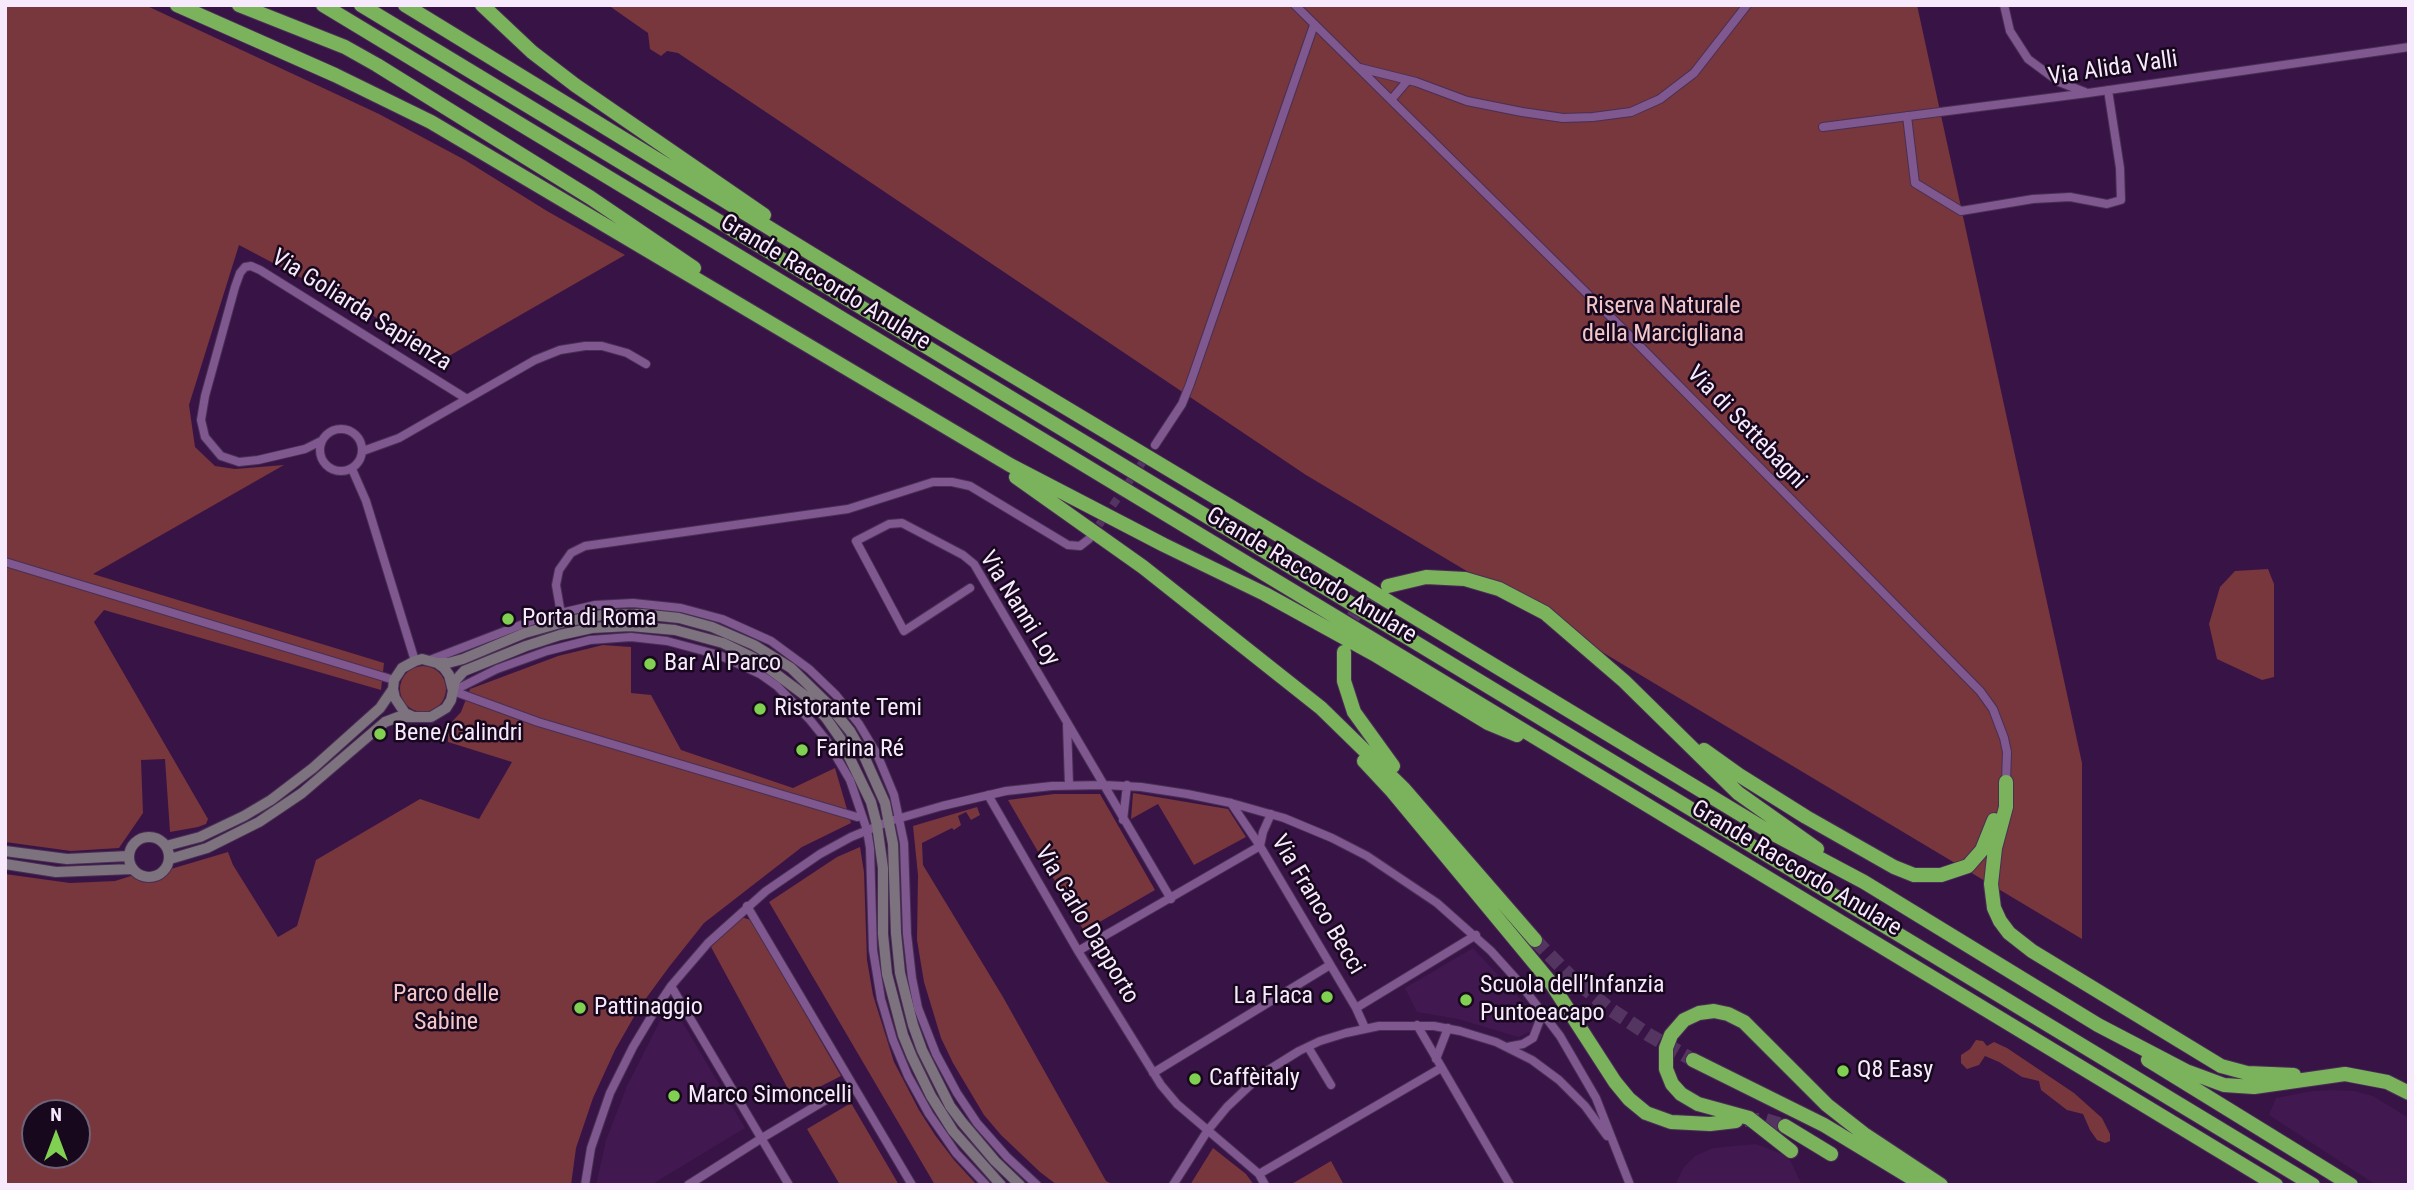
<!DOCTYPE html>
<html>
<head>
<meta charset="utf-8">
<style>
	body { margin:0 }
	#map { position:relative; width:2414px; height:1190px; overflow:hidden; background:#371445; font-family:"Roboto Condensed",sans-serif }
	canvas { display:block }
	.frame { position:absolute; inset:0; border:7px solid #f6eafc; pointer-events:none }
	.north { position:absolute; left:21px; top:1099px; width:70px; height:70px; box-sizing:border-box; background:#17081d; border:2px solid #706276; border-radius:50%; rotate:0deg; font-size:19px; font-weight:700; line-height:28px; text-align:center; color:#f6eafc }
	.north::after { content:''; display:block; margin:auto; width:24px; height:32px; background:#80d051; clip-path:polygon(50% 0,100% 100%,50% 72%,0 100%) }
</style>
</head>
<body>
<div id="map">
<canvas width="2414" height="1190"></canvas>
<div class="frame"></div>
<div class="north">N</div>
</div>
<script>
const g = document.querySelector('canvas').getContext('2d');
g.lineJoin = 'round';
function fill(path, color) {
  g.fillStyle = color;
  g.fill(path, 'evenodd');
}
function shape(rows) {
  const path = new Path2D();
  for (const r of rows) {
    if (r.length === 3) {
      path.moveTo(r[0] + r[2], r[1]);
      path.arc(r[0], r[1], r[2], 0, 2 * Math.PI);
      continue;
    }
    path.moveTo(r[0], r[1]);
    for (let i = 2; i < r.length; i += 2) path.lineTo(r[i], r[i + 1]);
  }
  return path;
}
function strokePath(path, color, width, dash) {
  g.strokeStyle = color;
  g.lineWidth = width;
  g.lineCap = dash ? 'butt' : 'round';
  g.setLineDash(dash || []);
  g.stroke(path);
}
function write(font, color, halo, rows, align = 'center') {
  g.font = font + ' "Roboto Condensed",sans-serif';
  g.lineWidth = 5;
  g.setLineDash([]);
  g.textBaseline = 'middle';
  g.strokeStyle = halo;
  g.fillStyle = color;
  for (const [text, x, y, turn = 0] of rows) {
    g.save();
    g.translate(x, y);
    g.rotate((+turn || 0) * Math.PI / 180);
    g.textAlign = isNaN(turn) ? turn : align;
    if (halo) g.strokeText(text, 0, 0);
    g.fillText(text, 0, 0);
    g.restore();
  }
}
const built = shape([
	[1473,948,1534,1014,1534,1023,1530,1032,1518,1037,1458,1019,1417,1012,1405,988],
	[673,1006,745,1128,651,1185,596,1185,606,1140,627,1086,661,1019,670,1007],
	[2332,1090,2354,1091,2373,1096,2409,1118,2409,1185,2376,1185,2269,1115,2276,1098,2312,1091],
	[1756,1144,1782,1154,1790,1160,1802,1185,1675,1185,1684,1167,1695,1156,1713,1148]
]);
const green = shape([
	[5,5,145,5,379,114,465,160,547,211,625,255,449,356,239,245,189,405,195,447,215,466,235,469,284,465,93,574,384,663,381,690,104,610,94,622,208,819,206,824,198,827,170,832,165,759,141,760,143,813,119,848,71,851,5,842],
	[608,5,1917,5,2082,763,2082,939,1306,475,678,53,667,51,661,56,650,49,648,33],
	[2268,569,2274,584,2274,677,2262,680,2217,659,2209,624,2220,587,2235,571],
	[603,645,631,647,631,693,651,695,681,750,793,788,835,768,851,823,802,847,704,923,669,967,639,1008,615,1050,593,1098,576,1148,571,1185,5,1185,5,874,70,883,115,881,137,874,153,877,164,871,228,852,233,865,278,937,297,926,316,860,420,799,479,819,512,762,448,742,448,726,461,712,470,689,558,656],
	[35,1113,77,1113,77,1155,35,1155],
	[423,689,23],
	[1133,793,1228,809,1246,837,1194,865,1158,804,1131,819],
	[1054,794,1100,794,1155,890,1084,931,1008,800],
	[977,807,980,815,971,820,966,812,958,816,961,825,954,830,952,828,922,843,923,865,1003,997,1106,1181,1114,1185,1057,1185,1040,1172,1001,1135,984,1115,953,1063,941,1038,924,982,917,940,918,875,913,826],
	[860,847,864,872,867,960,873,995,894,1062,919,1110,935,1135,954,1160,977,1185,935,1185,769,902,837,857],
	[741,917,751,920,841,1076,794,1100,711,947],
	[1976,1040,1983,1041,1987,1046,1994,1042,2007,1048,2074,1093,2102,1118,2110,1134,2110,1141,2105,1143,2097,1140,2090,1130,2083,1114,2067,1110,2041,1090,2039,1081,2022,1077,1999,1062,1985,1056,1979,1065,1967,1069,1961,1063,1961,1055,1970,1049],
	[851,1103,899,1185,840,1185,807,1129],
	[1213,1148,1246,1174,1254,1185,1190,1185],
	[1331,1161,1344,1185,1290,1185]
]);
const streetTunnel = shape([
	[1092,535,1149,453]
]);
const highwayTunnel = shape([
	[1345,637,1352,619,1360,607,1384,589],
	[1535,940,1569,975,1607,1007,1649,1035,1693,1060],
	[1745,1120,1765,1120,1785,1126]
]);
const street = shape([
	[1295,5,1627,333,1980,691,1993,709,2004,738,2007,752,2006,782],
	[2004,5,2010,31,2028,59,2059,82,2085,92],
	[1360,68,1416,82,1467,101,1522,112,1563,118,1593,117,1631,112,1660,99,1694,73,1747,5],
	[1391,100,1408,80],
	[1907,116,1915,183,1961,211,2033,199,2070,197,2107,204,2121,200,2120,168,2108,90],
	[1823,127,2088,93,2409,47],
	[341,450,21],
	[321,441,305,449,258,460,239,462,221,456,205,437,201,420,205,396,235,287,240,273,245,267,251,266,260,270,467,399],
	[1155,445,1182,404,1190,384,1314,25],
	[363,451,399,438,535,360,560,350,585,346,602,346,627,353,646,364],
	[352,469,366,501,415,661],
	[5,562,394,680],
	[970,588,904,631,856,541,889,524,902,523,963,555,974,564,1171,899],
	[560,608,556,585,559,570,571,553,585,546,848,509,933,482,952,482,970,486,1068,545,1080,546,1089,539],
	[430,660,539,618,595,605,633,603,681,608,722,619,771,641,809,669,836,695,859,724,877,754,894,795,904,843,907,934,912,978,918,1008,936,1054,957,1093,977,1123,1007,1157,1037,1185],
	[453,691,497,669,547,651,590,640,631,637,667,641,719,655,760,674,777,686,810,720,827,741,850,780,867,830,870,848,873,950,881,999,893,1040,908,1076,929,1114,956,1153,986,1185],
	[453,691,538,722,857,817],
	[1067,725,1069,785],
	[988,795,1078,951,1161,1085,1177,1104,1259,1174,1265,1185],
	[1231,803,1260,846,1356,1008,1365,1028],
	[1123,820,1127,785],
	[1260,846,1263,832,1271,814],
	[747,906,912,1185],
	[1078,951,1260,846],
	[671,986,789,1185],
	[1356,1008,1476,935],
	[1417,1025,1510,1185],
	[1308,1047,1331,1085],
	[1507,1047,1523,1044,1533,1038,1543,1012],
	[1436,1059,1448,1028],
	[1153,1073,1330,965],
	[1259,1174,1441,1068],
	[585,1185,591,1148,610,1093,633,1047,657,1007,671,986,708,943,766,891,820,854,851,837,890,821,942,806,1006,791,1052,786,1104,785,1141,787,1187,794,1231,803,1284,818,1332,838,1367,856,1437,903,1491,951,1518,981,1560,1036,1596,1098,1630,1185],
	[688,1185,762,1138,851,1085],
	[1173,1185,1208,1130,1227,1107,1262,1074,1299,1051,1320,1041,1346,1033,1379,1026,1434,1026,1460,1031,1496,1042,1532,1060,1559,1080,1585,1106,1607,1136]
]);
const secondary = shape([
	[437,663,448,663,463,659,525,633,564,622,602,615,641,614,679,618,712,627,754,645,791,668,828,704,850,731,864,756,885,803,893,844,896,933,900,973,913,1025,922,1050,950,1106,962,1122,995,1161,1020,1185],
	[453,691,449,675,444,668,437,663,422,659,415,661,402,668,394,680,393,689,395,698,405,713,414,717,431,717,446,708,451,700,455,681,464,671,526,646,560,635,592,628,630,626,675,630,723,643,756,659,807,697,826,718,840,738,871,802,877,825,883,868,883,934,887,974,903,1035,912,1057,931,1096,953,1131,1001,1185],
	[149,857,20],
	[166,846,200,837,244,816,271,800,313,768,380,708,393,689],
	[5,851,67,859,129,856],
	[170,859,207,848,259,822,302,793,385,722,398,717,413,717],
	[5,864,56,872,132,869]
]);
const highway = shape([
	[177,5,335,75,431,122,1010,465,1164,545,1265,594,1374,654,1488,723,1517,735],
	[239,5,345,47,377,65,591,198,694,268],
	[323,5,2276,1185],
	[361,5,2313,1185],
	[405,5,936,330,1310,554,1768,831,1864,882,2098,1025,2186,1071,2224,1085,2254,1087,2345,1074,2387,1082,2409,1093],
	[482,5,532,52,575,85,764,215],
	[1016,477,1143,567,1321,708,1404,789,1535,940],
	[1388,586,1426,577,1465,579,1499,589,1545,613,1624,681,1738,793,1817,849],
	[1344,652,1344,681,1354,712,1393,766],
	[1704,750,1739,775,1806,817,1894,867,1914,875,1941,875,1968,866,1982,850,1994,820],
	[1364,761,1392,791,1551,983,1615,1082,1629,1099,1646,1113,1671,1122,1710,1124,1736,1121],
	[2006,782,2006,807,1995,848,1991,884,1994,908,2000,921,2009,933,2032,951,2221,1066,2247,1073,2294,1075],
	[1693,1060,1824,1125,1923,1185],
	[2148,1060,2351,1185],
	[1785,1126,1831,1154],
	[1791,1151,1749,1118,1698,1104,1681,1094,1672,1084,1666,1069,1666,1048,1671,1035,1684,1020,1699,1013,1714,1011,1728,1014,1744,1022,1827,1105,1864,1134,1941,1185]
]);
const markers = [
	[508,619,7,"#80d051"],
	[650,664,7,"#80d051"],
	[760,709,7,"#80d051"],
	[380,734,7,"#80d051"],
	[802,750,7,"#80d051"],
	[1327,997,7,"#80d051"],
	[1466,1000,7,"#80d051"],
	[580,1008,7,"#80d051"],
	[1843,1071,7,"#80d051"],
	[1195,1079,7,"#80d051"],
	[674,1096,7,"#80d051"]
];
const streetNames = [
	["Via Alida Valli",2113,69,-8],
	["Grande Raccordo Anulare",825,283,31],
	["Via Goliarda Sapienza",361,311,32],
	["Via di Settebagni",1746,428,46],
	["Grande Raccordo Anulare",1311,576,31],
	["Via Nanni Loy",1019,609,58],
	["Grande Raccordo Anulare",1796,869,31],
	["Via Franco Becci",1317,905,59],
	["Via Carlo Dapporto",1086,925,59]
];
const parkNames = [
	["Riserva Naturale",1663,307],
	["della Marcigliana",1663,335],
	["Parco delle",446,995],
	["Sabine",446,1023]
];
const poiNames = [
	["Porta di Roma",522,619],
	["Bar Al Parco",664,664],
	["Ristorante Temi",774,709],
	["Bene/Calindri",394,734],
	["Farina Ré",816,750],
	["Scuola dell’Infanzia",1480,986],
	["Puntoeacapo",1480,1014],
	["La Flaca",1313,997,"right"],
	["Pattinaggio",594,1008],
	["Q8 Easy",1857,1071],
	["Caffèitaly",1209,1079],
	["Marco Simoncelli",688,1096]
];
fill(built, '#411850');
fill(green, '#78363d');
strokePath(streetTunnel, '#543460', 8, [8, 4]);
strokePath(highwayTunnel, '#543460', 14, [14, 7]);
strokePath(street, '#492f54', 10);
strokePath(secondary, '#492f54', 12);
strokePath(highway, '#492f54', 16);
strokePath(street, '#7e588e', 8);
strokePath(secondary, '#7d737f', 10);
strokePath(highway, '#7bb35c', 14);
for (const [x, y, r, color] of markers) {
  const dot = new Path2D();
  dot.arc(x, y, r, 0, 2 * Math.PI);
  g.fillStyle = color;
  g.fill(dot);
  strokePath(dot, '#17081d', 2.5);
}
write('24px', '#f6eafc', '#17081d', streetNames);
write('24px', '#f3c7c8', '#17081d', parkNames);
write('24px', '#f6eafc', '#17081d', poiNames, 'left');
</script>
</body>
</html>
